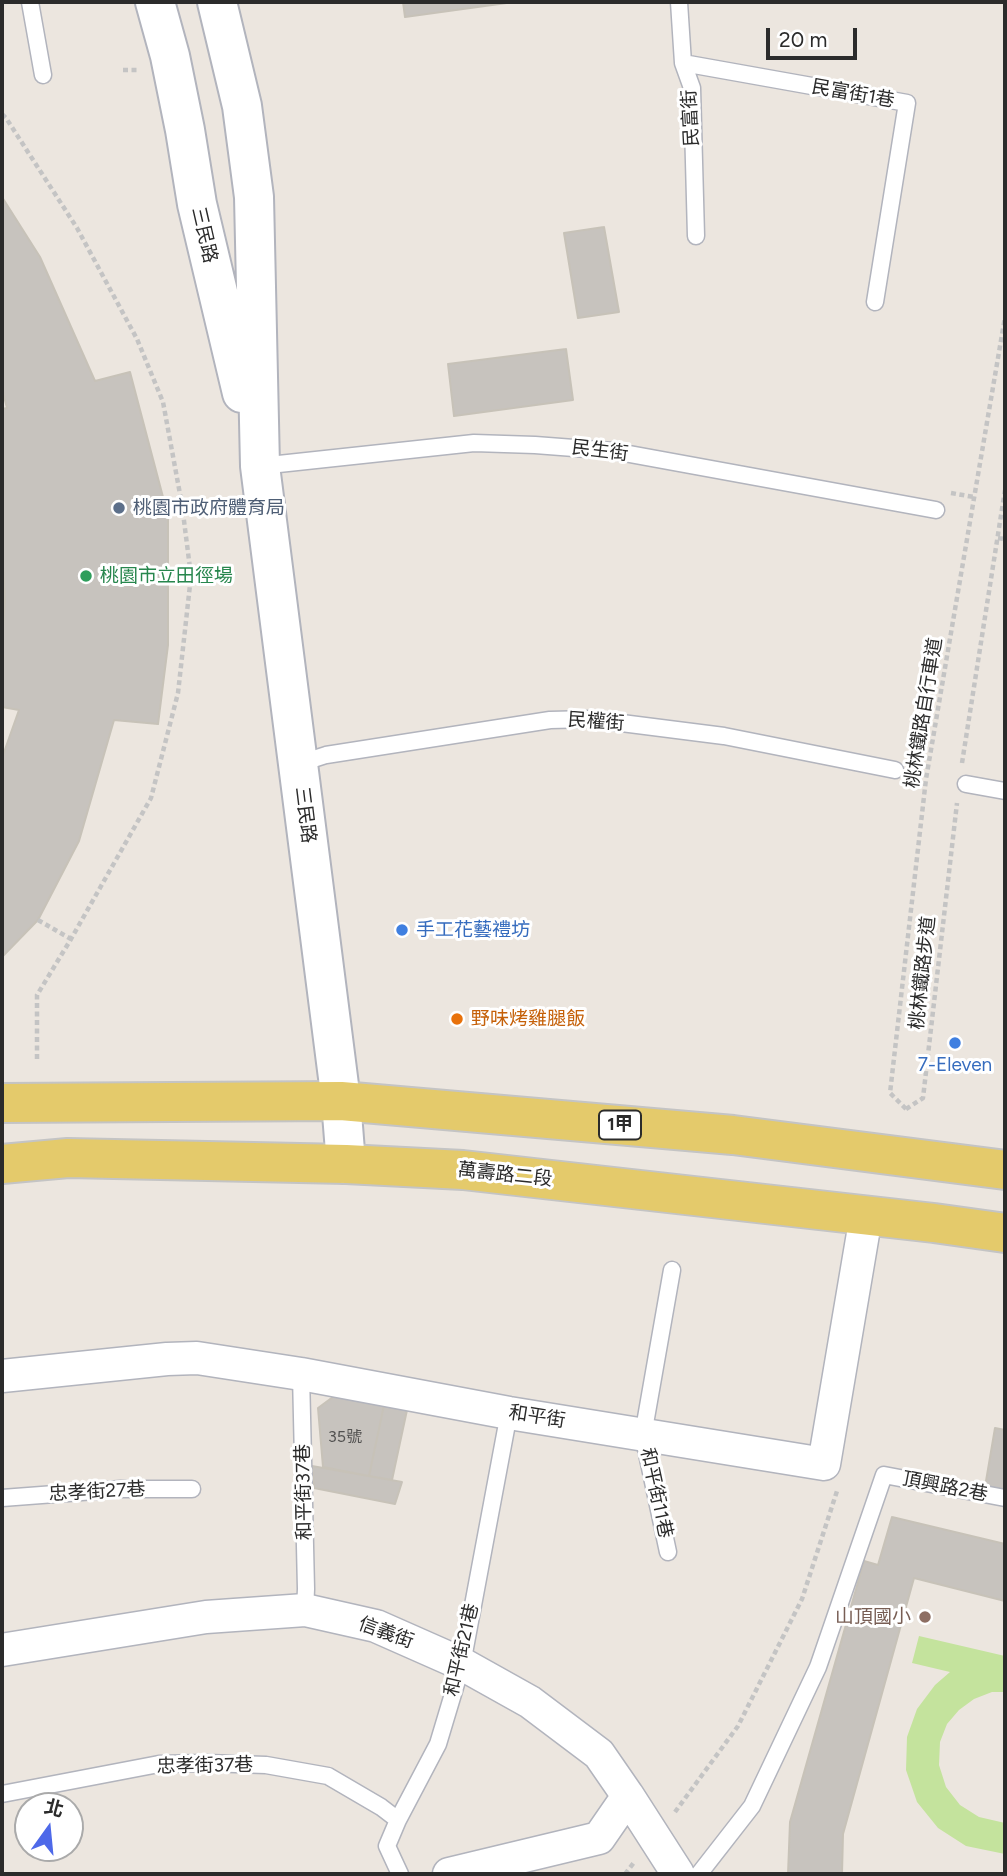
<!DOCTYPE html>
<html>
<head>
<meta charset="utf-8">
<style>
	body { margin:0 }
	#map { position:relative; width:1007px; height:1876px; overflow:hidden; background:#ece6df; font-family:Figtree,"Noto Sans TC",sans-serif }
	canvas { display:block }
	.frame { position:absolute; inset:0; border:4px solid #2b2b2b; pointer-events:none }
	.north { position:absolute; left:14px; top:1792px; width:70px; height:70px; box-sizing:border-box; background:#fff; border:2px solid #aaa; border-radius:50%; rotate:15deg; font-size:19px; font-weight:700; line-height:28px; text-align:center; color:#2b2b2b }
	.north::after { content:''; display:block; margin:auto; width:24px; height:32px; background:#4e69e9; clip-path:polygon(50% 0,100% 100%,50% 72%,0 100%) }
	.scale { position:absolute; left:766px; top:28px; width:91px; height:32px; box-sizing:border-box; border:4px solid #2b2b2b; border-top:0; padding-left:9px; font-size:21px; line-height:24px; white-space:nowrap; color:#2b2b2b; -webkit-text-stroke:5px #fff; paint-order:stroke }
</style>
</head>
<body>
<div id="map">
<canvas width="1007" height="1876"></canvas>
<div class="frame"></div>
<div class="north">北</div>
<div class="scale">20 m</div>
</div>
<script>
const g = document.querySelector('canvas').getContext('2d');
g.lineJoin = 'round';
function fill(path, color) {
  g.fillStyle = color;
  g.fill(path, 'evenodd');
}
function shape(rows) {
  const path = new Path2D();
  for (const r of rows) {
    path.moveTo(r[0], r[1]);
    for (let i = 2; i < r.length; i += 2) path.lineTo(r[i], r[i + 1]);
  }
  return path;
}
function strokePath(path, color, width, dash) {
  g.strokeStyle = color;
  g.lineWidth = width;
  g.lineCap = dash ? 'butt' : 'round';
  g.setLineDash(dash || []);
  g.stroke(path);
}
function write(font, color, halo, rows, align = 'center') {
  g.font = font + ' Figtree,"Noto Sans TC",sans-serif';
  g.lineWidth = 6;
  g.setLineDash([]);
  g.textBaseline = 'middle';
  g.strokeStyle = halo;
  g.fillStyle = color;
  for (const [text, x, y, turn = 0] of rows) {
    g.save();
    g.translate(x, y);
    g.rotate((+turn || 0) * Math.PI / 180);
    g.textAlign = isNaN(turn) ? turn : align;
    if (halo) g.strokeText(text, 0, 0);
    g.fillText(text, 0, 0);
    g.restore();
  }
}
const pitch = shape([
	[919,1636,1005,1656,1005,1692,992,1692,974,1699,959,1710,947,1724,940,1742,939,1765,946,1787,960,1805,979,1817,1005,1823,1005,1854,966,1846,938,1828,917,1802,906,1770,907,1737,917,1709,935,1685,950,1672,912,1663]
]);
const building = shape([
	[403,2,514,2,405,17,403,2],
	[2,197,40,257,95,381,130,372,168,516,168,645,158,724,114,720,79,841,38,920,2,957,2,758,19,710,2,707,2,637,5,600,2,552,2,409,7,408,2,389,2,197],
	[604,227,619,312,578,318,564,233,604,227],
	[566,349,573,400,454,416,448,364,566,349],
	[337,1394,384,1405,369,1476,323,1467,318,1408,337,1394],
	[384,1405,407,1410,392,1480,369,1476,384,1405],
	[995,1428,1005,1430,1005,1491,985,1487,995,1428],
	[312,1466,402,1482,395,1504,314,1488,312,1466],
	[892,1517,1005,1544,1005,1601,914,1578,843,1834,842,1874,788,1874,790,1822,864,1561,878,1565,892,1517]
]);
const path = shape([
	[123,70,138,70],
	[2,114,6,118,77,228,137,339,163,402,182,505,191,576,178,693,151,798,71,939,37,995,37,1059],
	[951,493,974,497],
	[998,538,1005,539],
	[191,576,203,576],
	[962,763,1005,490],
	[38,920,71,939],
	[906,1109,890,1093,926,779,1005,317],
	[906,1109,923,1098,957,803],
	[675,1812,738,1726,802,1599,837,1491],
	[625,1874,635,1861]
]);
const service = shape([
	[30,2,43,75],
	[679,2,683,63,692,88,696,236],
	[683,63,907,103,875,302],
	[260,466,474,443,535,445,613,451,936,510],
	[298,764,326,755,550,720,590,719,724,736,895,770],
	[966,784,1005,791],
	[301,1374,306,1589,305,1610],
	[2,1498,121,1489,192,1489],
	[668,1552,643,1435,672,1270],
	[2,1794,159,1764,206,1763,266,1765,328,1776,381,1807,398,1820],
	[400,1874,387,1846,398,1820,438,1744,462,1664,509,1413],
	[699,1874,752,1806,818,1667,884,1475,1005,1498]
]);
const minor = shape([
	[2,1376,167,1359,197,1358,301,1374,509,1413,824,1464,866,1216],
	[2,1650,206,1617,305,1610,376,1626,462,1664,530,1702,599,1754,628,1796,678,1874],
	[449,1874,599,1838,628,1796]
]);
const tertiary = shape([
	[155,2,170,56,185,130,197,204,242,393],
	[217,2,242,106,254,197,260,466,341,1101,346,1164]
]);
const primary = shape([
	[2,1103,341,1101,733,1135,1005,1170],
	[2,1164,68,1158,346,1164,463,1170,934,1223,1005,1233]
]);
const markers = [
	[119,508,7,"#5c6f8a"],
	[86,576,7,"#2e9e5b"],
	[402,930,7,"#3f7fe0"],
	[457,1019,7,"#e8710a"],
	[955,1043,7,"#3f7fe0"],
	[925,1617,7,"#8d6e63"]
];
const numberNames = [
	["35號",345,1437]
];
const shields = [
	[620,1125,42]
];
const shieldNames = [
	["1甲",620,1125]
];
const streetNames = [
	["民富街1巷",853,94,10],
	["民富街",691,118,-93],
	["三民路",204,235,77],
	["民生街",600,451,7],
	["桃林鐵路自行車道",924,713,-81],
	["民權街",596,722,4],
	["三民路",305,815,83],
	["桃林鐵路步道",923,973,-84],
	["萬壽路二段",505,1175,6],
	["和平街",537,1417,9],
	["頂興路2巷",945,1487,11],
	["忠孝街27巷",97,1492,-3],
	["和平街37巷",304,1492,-91],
	["和平街11巷",656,1493,78],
	["信義街",386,1633,20],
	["和平街21巷",462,1650,-77],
	["忠孝街37巷",205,1766,-1]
];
const serviceNames = [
	["桃園市政府體育局",133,508]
];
const leisureNames = [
	["桃園市立田徑場",100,576]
];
const shopNames = [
	["手工花藝禮坊",416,930],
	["7-Eleven",955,1065,"center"]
];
const foodNames = [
	["野味烤雞腿飯",471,1019]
];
const educationNames = [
	["山頂國小",911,1617]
];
fill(pitch, '#c4e39d');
fill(building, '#c7c3be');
strokePath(building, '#c7c2b8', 2);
strokePath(service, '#b2b4bd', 19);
strokePath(minor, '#b2b4bd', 35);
strokePath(tertiary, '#b2b4bd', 42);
strokePath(primary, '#c4c4c4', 42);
strokePath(path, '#c4c4c4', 4.5, [5, 3.5]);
strokePath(service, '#fff', 16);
strokePath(minor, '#fff', 32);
strokePath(tertiary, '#fff', 38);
strokePath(primary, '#e4ca6b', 38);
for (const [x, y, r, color] of markers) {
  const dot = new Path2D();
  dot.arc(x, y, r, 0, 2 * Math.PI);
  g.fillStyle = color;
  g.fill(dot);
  strokePath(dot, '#fff', 2.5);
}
write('16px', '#525150', null, numberNames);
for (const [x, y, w] of shields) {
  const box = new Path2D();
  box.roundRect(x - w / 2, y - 14.5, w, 29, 5);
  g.fillStyle = '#fff';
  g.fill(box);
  strokePath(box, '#2b2b2b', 2);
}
write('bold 18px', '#2b2b2b', null, shieldNames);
write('19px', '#2b2b2b', '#fff', streetNames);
write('19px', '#4e5e75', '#fff', serviceNames, 'left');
write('19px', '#27864d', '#fff', leisureNames, 'left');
write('19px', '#366cbe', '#fff', shopNames, 'left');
write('19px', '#c56008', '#fff', foodNames, 'left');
write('19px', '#785e54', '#fff', educationNames, 'right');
</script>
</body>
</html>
